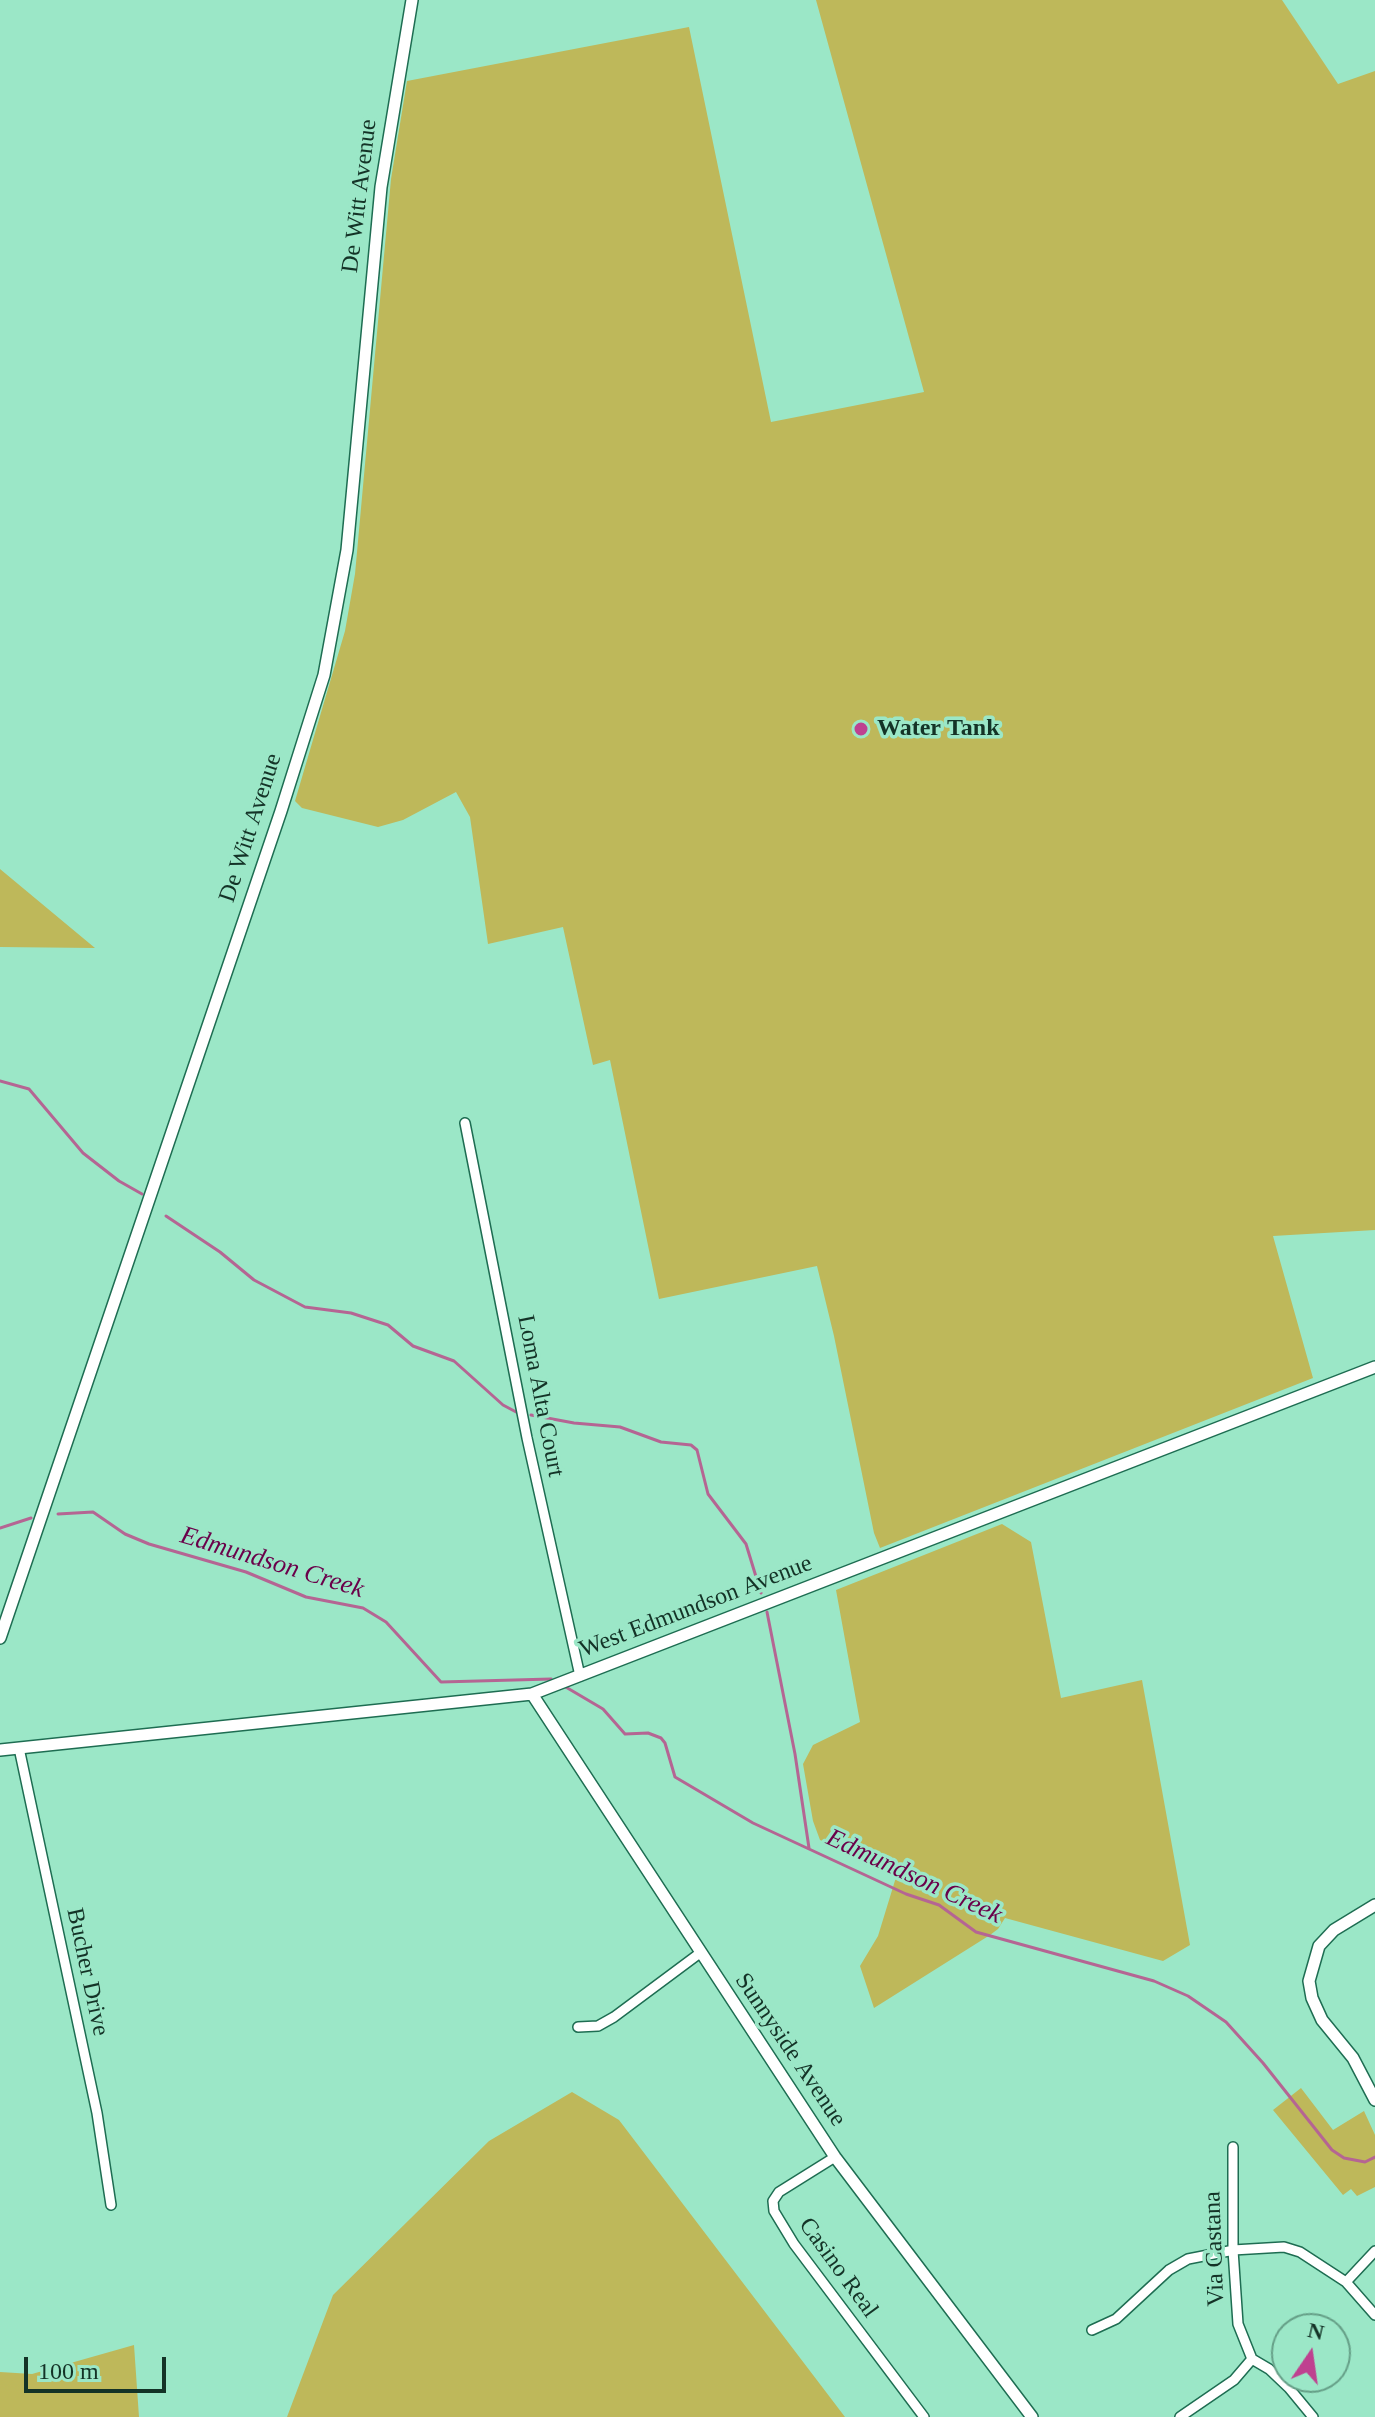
<!DOCTYPE html>
<html>
<head>
<meta charset="utf-8">
<style>
	body { margin:0 }
	#map { position:relative; width:1375px; height:2417px; overflow:hidden; background:#9be7c7; font-family:"Times New Roman",serif }
	canvas { display:block }
	.north { position:absolute; left:1271px; top:2313px; width:80px; height:80px; box-sizing:border-box; background:#9be7c7; border:2px solid #659f87; border-radius:50%; rotate:13deg; font-size:22px; font-weight:700; line-height:32px; text-align:center; color:#143327 }
	.north::after { content:''; display:block; margin:auto; width:28px; height:36px; background:#bf4190; clip-path:polygon(50% 0,100% 100%,50% 72%,0 100%) }
	.scale { position:absolute; left:24px; top:2357px; width:142px; height:36px; box-sizing:border-box; border:4px solid #143327; border-top:0; padding-left:10px; font-size:24px; line-height:28px; white-space:nowrap; color:#143327; -webkit-text-stroke:6px #9be7c7; paint-order:stroke }
</style>
</head>
<body>
<div id="map">
<canvas width="1375" height="2417"></canvas>
<div class="north">N</div>
<div class="scale">100 m</div>
</div>
<script>
const g = document.querySelector('canvas').getContext('2d');
g.lineJoin = 'round';
function fill(path, color) {
  g.fillStyle = color;
  g.fill(path, 'evenodd');
}
function shape(rows) {
  const path = new Path2D();
  for (const r of rows) {
    path.moveTo(r[0], r[1]);
    for (let i = 2; i < r.length; i += 2) path.lineTo(r[i], r[i + 1]);
  }
  return path;
}
function strokePath(path, color, width, dash) {
  g.strokeStyle = color;
  g.lineWidth = width;
  g.lineCap = dash ? 'butt' : 'round';
  g.setLineDash(dash || []);
  g.stroke(path);
}
function write(font, color, halo, rows, align = 'center') {
  g.font = font + ' "Times New Roman",serif';
  g.lineWidth = 7;
  g.setLineDash([]);
  g.textBaseline = 'middle';
  g.strokeStyle = halo;
  g.fillStyle = color;
  for (const [text, x, y, turn = 0] of rows) {
    g.save();
    g.translate(x, y);
    g.rotate((+turn || 0) * Math.PI / 180);
    g.textAlign = isNaN(turn) ? turn : align;
    if (halo) g.strokeText(text, 0, 0);
    g.fillText(text, 0, 0);
    g.restore();
  }
}
const green = shape([
	[816,0,1282,0,1338,84,1375,71,1375,1230,1273,1236,1313,1378,880,1548,874,1533,834,1336,817,1266,659,1299,610,1060,593,1065,563,927,488,944,470,817,456,792,403,820,378,827,302,808,295,801,345,631,355,574,391,179,407,81,689,27,771,422,924,392],
	[0,869,95,948,0,947],
	[1002,1524,1031,1542,1061,1698,1142,1680,1190,1945,1163,1961,1005,1918,998,1929,990,1935,874,2008,860,1966,878,1936,897,1874,820,1840,813,1821,803,1764,813,1745,860,1722,836,1590],
	[1301,2088,1333,2130,1364,2111,1375,2135,1375,2187,1357,2196,1351,2189,1343,2195,1273,2110],
	[572,2092,619,2120,845,2417,287,2417,333,2295,489,2141],
	[134,2345,139,2417,0,2417,0,2372,32,2374]
]);
const stream = shape([
	[0,1081,29,1089,83,1153,119,1181,142,1194],
	[166,1216,220,1252,254,1280,305,1307,351,1313,388,1325,413,1346,454,1361,503,1405,518,1413],
	[531,1415,574,1423,620,1427,661,1442,691,1445,697,1450,708,1494,746,1544,761,1593],
	[58,1514,93,1512,125,1534,149,1544,246,1572,306,1597,363,1608,386,1622,441,1682,551,1679],
	[0,1528,31,1518],
	[767,1612,795,1754,809,1848],
	[564,1686,603,1709,625,1734,648,1733,661,1738,665,1743,675,1777,753,1823,906,1894,939,1905,976,1932,1154,1981,1188,1996,1226,2022,1263,2063,1332,2150,1344,2158,1365,2162,1375,2157]
]);
const minor = shape([
	[465,1123,527,1438,580,1676],
	[19,1748,97,2113,111,2205],
	[578,2027,598,2026,614,2017,700,1953],
	[1233,2147,1233,2250,1238,2324,1252,2359,1269,2369,1289,2388,1313,2417],
	[835,2157,779,2192,773,2201,774,2211,794,2244,924,2417],
	[1233,2250,1284,2247,1300,2252,1346,2282,1375,2315],
	[1346,2282,1375,2251],
	[1092,2330,1116,2319,1169,2270,1188,2259,1234,2250],
	[1180,2417,1234,2380,1252,2359]
]);
const tertiary = shape([
	[0,1638,281,811,324,675,347,550,381,187,412,0],
	[532,1694,835,2157,1032,2417],
	[0,1750,532,1694,1375,1367],
	[1375,1905,1334,1930,1319,1946,1309,1981,1312,1998,1322,2020,1353,2058,1375,2100]
]);
const markers = [
	[861,729,8,"#bf4190"]
];
const streetNames = [
	["De Witt Avenue",360,196,-83],
	["De Witt Avenue",251,828,-72],
	["Loma Alta Court",540,1396,79],
	["West Edmundson Avenue",696,1607,-21],
	["Bucher Drive",87,1972,78],
	["Sunnyside Avenue",790,2050,56],
	["Via Castana",1215,2249,-92],
	["Casino Real",838,2268,54]
];
const poiNames = [
	["Water Tank",877,729]
];
const waterNames = [
	["Edmundson Creek",272,1563,17],
	["Edmundson Creek",914,1877,25]
];
fill(green, '#beb85a');
strokePath(stream, '#b56593', 3);
strokePath(minor, '#1e6d52', 12);
strokePath(tertiary, '#1e6d52', 14);
strokePath(minor, '#fff', 9);
strokePath(tertiary, '#fff', 11);
for (const [x, y, r, color] of markers) {
  const dot = new Path2D();
  dot.arc(x, y, r, 0, 2 * Math.PI);
  g.fillStyle = color;
  g.fill(dot);
  strokePath(dot, '#9be7c7', 3);
}
write('24px', '#143327', '#9be7c7', streetNames);
write('bold 24px', '#143327', '#9be7c7', poiNames, 'left');
write('italic 26px', '#6a014a', '#9be7c7', waterNames);
</script>
</body>
</html>
